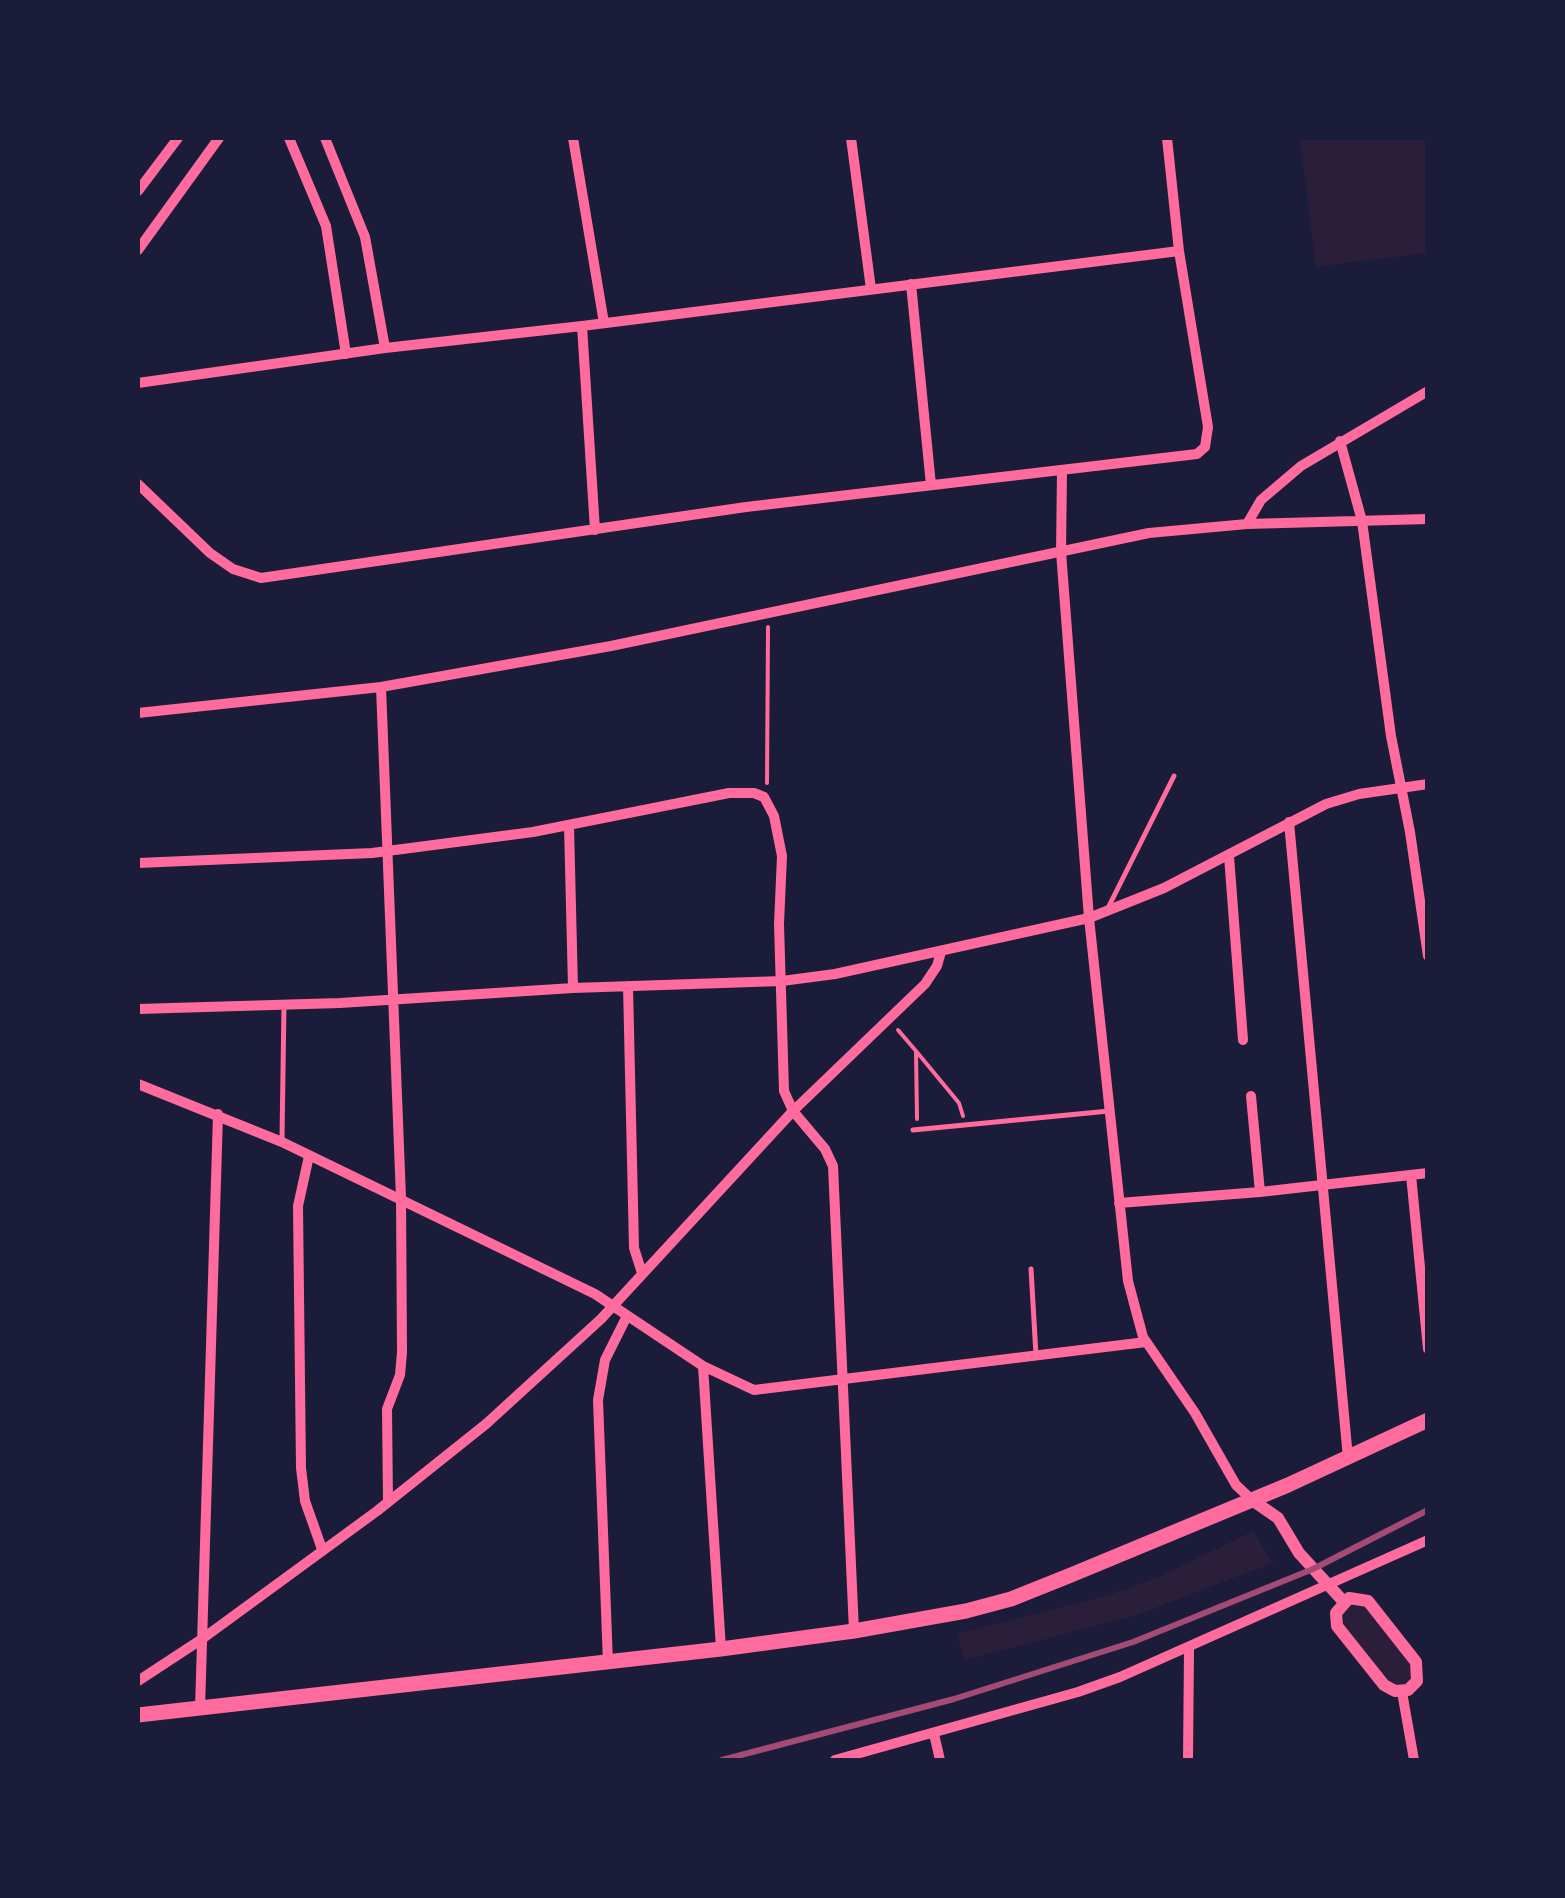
<!DOCTYPE html>
<html>
<head>
<meta charset="utf-8">
<style>
	body { margin:0 }
	#map { position:relative; width:1565px; height:1898px; overflow:hidden; background:#1b1b3a; font-family:"Crimson Pro",serif }
	canvas { display:block }
	.frame { position:absolute; inset:0; border:140px solid #1b1b3a; pointer-events:none }
</style>
</head>
<body>
<div id="map">
<canvas width="1565" height="1898"></canvas>
<div class="frame"></div>
</div>
<script>
const g = document.querySelector('canvas').getContext('2d');
g.lineJoin = 'round';
function fill(path, color) {
  g.fillStyle = color;
  g.fill(path, 'evenodd');
}
function shape(rows) {
  const path = new Path2D();
  for (const r of rows) {
    path.moveTo(r[0], r[1]);
    for (let i = 2; i < r.length; i += 2) path.lineTo(r[i], r[i + 1]);
  }
  return path;
}
function strokePath(path, color, width, dash) {
  g.strokeStyle = color;
  g.lineWidth = width;
  g.lineCap = dash ? 'butt' : 'round';
  g.setLineDash(dash || []);
  g.stroke(path);
}
const green = shape([
	[1300,138,1427,138,1427,253,1316,267],
	[1253,1531,1273,1563,1134,1616,964,1660,957,1634,1112,1594,1159,1577],
	[1353,1602,1366,1604,1411,1661,1413,1676,1409,1683,1395,1687,1388,1684,1342,1626,1341,1611]
]);
const path = shape([
	[767,783,768,627],
	[898,1030,916,1051,917,1119],
	[916,1051,959,1103,963,1116]
]);
const service = shape([
	[1107,910,1174,776],
	[913,1130,1109,1111],
	[282,1139,284,1005],
	[1031,1269,1036,1355]
]);
const minor = shape([
	[289,138,326,226,346,354],
	[325,138,365,237,385,348],
	[573,138,604,323],
	[851,138,871,289],
	[138,191,178,138],
	[138,250,219,138],
	[911,284,931,485],
	[582,326,595,530],
	[138,383,385,348,582,326,1179,251],
	[1340,441,1362,521,1391,736,1410,832,1428,956],
	[1062,471,1061,552,1089,918,1128,1281,1143,1337,1195,1413,1236,1485,1252,1500],
	[138,484,210,553,233,569,261,578,746,507,1197,454,1205,447,1208,427,1179,251,1167,138],
	[1247,524,1261,500,1301,466,1428,391],
	[381,687,401,1198,402,1352,400,1375,387,1409,388,1502],
	[138,713,381,687,611,646,1149,533,1247,524,1428,519],
	[1289,822,1348,1458],
	[569,826,573,988],
	[1229,856,1243,1040],
	[138,863,372,853,533,832,729,793,754,793,764,797,774,816,782,856,779,924,784,1091,793,1111,825,1149,833,1166,854,1631],
	[628,986,634,1248,642,1273],
	[138,1009,340,1003,573,988,782,981,835,974,1089,918,1164,888,1326,804,1359,794,1428,784],
	[138,1084,282,1142,595,1294,703,1366,754,1390,1146,1342],
	[1251,1096,1260,1192],
	[309,1156,298,1206,301,1468,305,1501,322,1549],
	[1411,1175,1428,1349],
	[1119,1203,1260,1192,1428,1173],
	[703,1366,721,1649],
	[608,1663,598,1400,605,1360,627,1316],
	[138,1681,202,1639,377,1511,486,1424,601,1319,793,1111,925,984,937,966,941,952],
	[1402,1692,1414,1760],
	[200,1709,218,1114],
	[934,1734,940,1760],
	[835,1760,1078,1692,1120,1677,1428,1540],
	[1188,1760,1189,1649]
]);
const tertiary = shape([
	[1252,1500,1278,1518,1299,1553,1343,1601],
	[1349,1598,1368,1601,1416,1662,1417,1681,1408,1690,1395,1691,1384,1685,1337,1626,1336,1613,1349,1598]
]);
const primary = shape([
	[138,1715,721,1649,854,1631,966,1611,1011,1599,1071,1575,1288,1485,1428,1420]
]);
const rail = shape([
	[722,1760,954,1699,1133,1642,1313,1569,1428,1510]
]);
fill(green, '#2a1e3b');
strokePath(path, '#ff6b9d', 4);
strokePath(service, '#ff6b9d', 5);
strokePath(minor, '#ff6b9d', 10);
strokePath(tertiary, '#ff6b9d', 12);
strokePath(primary, '#ff6b9d', 15);
strokePath(rail, '#a44b75', 6);
</script>
</body>
</html>
